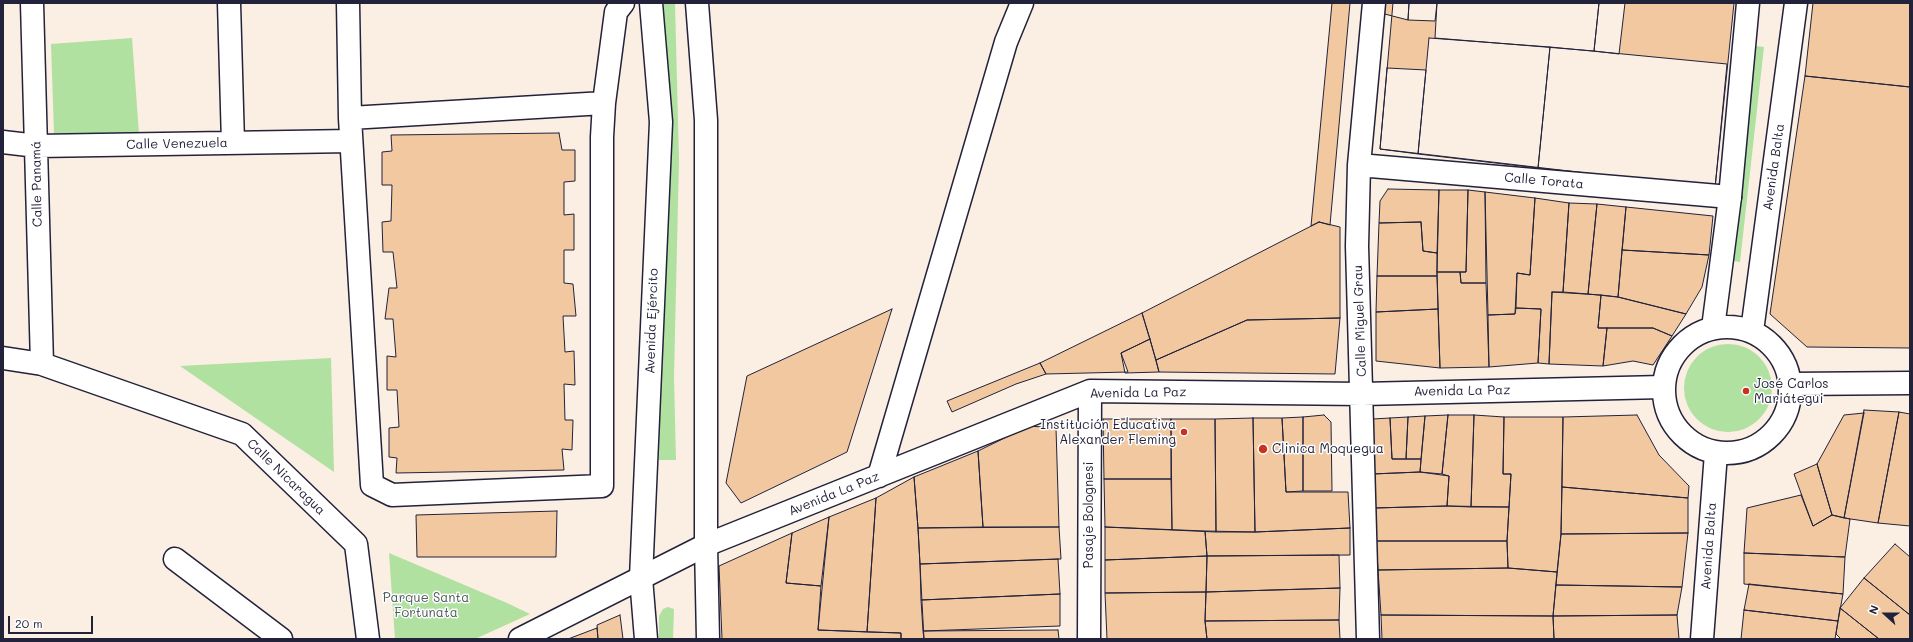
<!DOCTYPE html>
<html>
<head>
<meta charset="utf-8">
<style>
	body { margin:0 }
	#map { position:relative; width:1913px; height:642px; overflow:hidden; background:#fbeee2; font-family:Mali,sans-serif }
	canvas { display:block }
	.frame { position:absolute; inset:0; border:4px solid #22223b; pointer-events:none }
	.north { position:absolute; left:1865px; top:594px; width:40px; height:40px; -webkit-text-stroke:3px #fff; paint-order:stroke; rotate:291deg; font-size:11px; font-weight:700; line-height:16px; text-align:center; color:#22223b }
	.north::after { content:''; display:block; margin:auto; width:14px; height:18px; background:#22223b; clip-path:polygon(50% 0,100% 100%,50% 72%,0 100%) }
	.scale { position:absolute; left:8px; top:616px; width:85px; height:18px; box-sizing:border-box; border:2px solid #22223b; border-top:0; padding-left:5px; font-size:12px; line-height:14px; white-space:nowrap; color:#22223b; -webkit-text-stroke:3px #fff; paint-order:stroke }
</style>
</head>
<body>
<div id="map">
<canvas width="1913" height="642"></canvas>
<div class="frame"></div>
<div class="north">N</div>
<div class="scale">20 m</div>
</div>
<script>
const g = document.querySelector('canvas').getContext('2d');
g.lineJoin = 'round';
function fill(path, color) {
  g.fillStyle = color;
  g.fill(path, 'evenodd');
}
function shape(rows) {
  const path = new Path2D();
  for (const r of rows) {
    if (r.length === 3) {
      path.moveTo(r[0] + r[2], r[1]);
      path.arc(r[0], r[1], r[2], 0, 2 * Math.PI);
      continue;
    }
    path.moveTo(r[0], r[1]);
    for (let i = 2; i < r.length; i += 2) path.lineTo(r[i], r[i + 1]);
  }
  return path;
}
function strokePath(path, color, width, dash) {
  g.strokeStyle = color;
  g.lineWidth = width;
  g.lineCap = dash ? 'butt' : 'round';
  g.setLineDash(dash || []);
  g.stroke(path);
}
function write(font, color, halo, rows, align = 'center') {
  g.font = font + ' Mali,sans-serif';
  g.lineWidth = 3;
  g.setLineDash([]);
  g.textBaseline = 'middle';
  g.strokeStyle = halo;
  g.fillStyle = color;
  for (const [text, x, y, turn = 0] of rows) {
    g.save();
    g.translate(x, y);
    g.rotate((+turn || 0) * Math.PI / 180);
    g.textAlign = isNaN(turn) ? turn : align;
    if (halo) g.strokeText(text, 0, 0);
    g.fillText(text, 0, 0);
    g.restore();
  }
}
const green = shape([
	[661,3,675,3,679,159,674,377,676,460,659,460,661,310],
	[132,38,139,134,54,133,51,44],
	[1756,46,1764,47,1740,262,1733,261],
	[1728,388,44],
	[331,358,334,472,180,366],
	[389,553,507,603,530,614,475,639,395,639],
	[668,607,674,609,673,639,659,639,659,616,663,609]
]);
const building = shape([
	[1332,3,1350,3,1330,225,1319,222,1311,226,1332,3],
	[1374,3,1409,3,1408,20,1373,11,1374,3],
	[1393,3,1734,3,1715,188,1380,149,1393,3],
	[1409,3,1437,3,1435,21,1408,20,1409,3],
	[1437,3,1599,3,1594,51,1435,38,1437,3],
	[1599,3,1625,3,1619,54,1594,51,1599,3],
	[1813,3,1910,3,1910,87,1805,76,1813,3],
	[1429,38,1550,47,1538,168,1418,154,1429,38],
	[1550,47,1727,64,1715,188,1538,168,1550,47],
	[1387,68,1426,70,1418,154,1380,149,1387,68],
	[1805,76,1910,87,1910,348,1807,347,1770,314,1805,76],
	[559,133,562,150,575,150,575,181,564,182,564,215,574,214,574,250,564,250,564,283,573,284,576,316,563,316,565,352,574,351,575,385,564,384,565,420,573,420,572,450,562,449,564,470,396,473,397,458,389,457,389,428,399,427,397,390,387,390,387,356,396,357,393,319,385,319,389,288,397,288,393,252,383,252,382,222,391,221,392,185,382,185,382,152,392,151,391,135,559,133],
	[1388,189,1439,190,1437,253,1423,251,1421,222,1379,223,1380,201,1388,189],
	[1439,190,1468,190,1466,272,1437,272,1439,190],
	[1468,190,1485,192,1486,283,1461,283,1460,272,1466,272,1468,190],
	[1485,192,1535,198,1530,275,1517,273,1515,314,1488,315,1485,192],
	[1535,198,1569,203,1563,292,1552,292,1549,364,1538,363,1541,309,1516,308,1517,273,1530,275,1535,198],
	[1569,203,1597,204,1588,294,1563,292,1569,203],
	[1597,204,1626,207,1618,297,1588,294,1597,204],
	[1626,207,1713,216,1709,255,1622,250,1626,207],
	[1319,222,1340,227,1340,318,1247,320,1156,360,1142,313,1319,222],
	[1421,222,1423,251,1437,253,1437,276,1377,276,1379,223,1421,222],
	[1622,250,1709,255,1702,287,1686,314,1618,297,1622,250],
	[1437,272,1460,272,1461,283,1486,283,1489,367,1440,368,1437,272],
	[1377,276,1437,276,1438,309,1376,312,1377,276],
	[1552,292,1601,295,1598,328,1607,328,1603,366,1549,364,1552,292],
	[1601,295,1618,297,1686,314,1672,336,1653,328,1598,328,1601,295],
	[1516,308,1541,309,1538,363,1489,367,1488,315,1515,314,1516,308],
	[892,309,847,452,741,503,726,483,747,376,892,309],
	[1438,309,1440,368,1376,361,1376,312,1438,309],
	[1142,313,1150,339,1121,353,1128,372,1046,374,1040,363,1142,313],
	[1340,318,1335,374,1159,372,1156,360,1247,320,1340,318],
	[1607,328,1653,328,1672,336,1653,365,1633,361,1603,366,1607,328],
	[1150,339,1159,372,1125,373,1121,353,1150,339],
	[1040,363,1046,374,1016,384,952,412,947,401,1040,363],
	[1864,410,1899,412,1878,523,1844,518,1864,410],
	[1899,412,1910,414,1910,526,1878,523,1899,412],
	[1864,413,1844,518,1832,515,1817,464,1844,415,1864,413],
	[1324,415,1331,422,1332,491,1303,491,1303,417,1324,415],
	[1448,415,1442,474,1420,472,1425,416,1448,415],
	[1448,415,1474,415,1471,507,1447,506,1449,476,1442,474,1448,415],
	[1474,415,1504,417,1503,474,1511,474,1509,507,1471,507,1474,415],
	[1637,415,1659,455,1689,486,1688,498,1562,487,1563,417,1637,415],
	[1425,416,1421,459,1406,459,1408,417,1425,416],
	[1303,417,1303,491,1286,492,1282,418,1303,417],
	[1408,417,1406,459,1392,459,1390,418,1408,417],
	[1504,417,1563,417,1561,534,1557,572,1508,568,1507,541,1511,474,1503,474,1504,417],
	[1253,418,1282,418,1286,492,1348,492,1350,528,1255,532,1253,418],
	[1253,418,1255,532,1216,532,1215,419,1253,418],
	[1390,418,1392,459,1421,459,1420,472,1372,474,1373,419,1390,418],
	[1103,419,1171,419,1171,479,1104,479,1103,419],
	[1171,419,1215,419,1216,532,1172,530,1171,419],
	[1029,426,1056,428,1059,527,983,527,978,451,1029,426],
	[978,451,983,527,918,528,914,477,978,451],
	[1817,464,1832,515,1813,526,1794,474,1817,464],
	[1420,472,1449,476,1447,506,1374,508,1372,474,1420,472],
	[914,477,918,528,924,639,901,639,901,633,867,632,876,498,914,477],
	[1104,479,1171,479,1172,530,1105,527,1104,479],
	[1562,487,1688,498,1688,533,1561,534,1562,487],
	[1801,495,1813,526,1832,515,1850,519,1845,557,1744,553,1747,508,1801,495],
	[876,498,867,632,818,630,829,517,876,498],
	[1447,506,1509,507,1507,541,1376,541,1374,508,1447,506],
	[557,511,556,557,417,557,416,515,557,511],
	[829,517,821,586,786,583,792,533,829,517],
	[1059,527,1061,559,920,564,918,528,1059,527],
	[1105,527,1205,531,1207,556,1105,560,1105,527],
	[1350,528,1350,555,1207,556,1205,531,1255,532,1350,528],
	[792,533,786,583,821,586,818,630,901,633,901,639,722,639,719,566,792,533],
	[1688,533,1682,587,1556,585,1561,534,1688,533],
	[1376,541,1507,541,1508,568,1378,570,1376,541],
	[1895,544,1910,557,1910,615,1864,578,1895,544],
	[1744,553,1845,557,1843,594,1744,584,1744,553],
	[1333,555,1339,555,1340,588,1206,592,1207,556,1333,555],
	[1207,556,1206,592,1105,593,1105,560,1207,556],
	[1058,559,1060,594,921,600,920,564,1058,559],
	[1508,568,1557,572,1553,616,1381,615,1378,570,1508,568],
	[1864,578,1910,615,1910,639,1879,639,1840,608,1864,578],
	[1749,584,1843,594,1838,621,1744,610,1749,584],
	[1556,585,1682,587,1677,615,1553,616,1556,585],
	[1340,588,1339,620,1205,621,1206,592,1340,588],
	[1206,592,1205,621,1207,639,1107,639,1105,593,1206,592],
	[1060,594,1060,626,923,631,921,600,1060,594],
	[1840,608,1879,639,1841,639,1836,634,1840,608],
	[1744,610,1838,621,1835,639,1741,639,1744,610],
	[620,615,623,639,598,639,597,625,620,615],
	[1381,615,1553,616,1554,639,1382,639,1381,615],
	[1677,615,1679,639,1554,639,1553,616,1677,615],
	[1339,620,1340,639,1207,639,1205,621,1339,620],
	[597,628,598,639,568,639,597,628],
	[1058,630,1059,639,924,639,923,631,1058,630]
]);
const minor = shape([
	[32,3,42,364],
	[229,3,233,143],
	[348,3,350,118,372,485,392,495,602,486,602,137,604,103],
	[350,118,604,103,616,12,623,3],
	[3,142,37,146,351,141],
	[1359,165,1730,197],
	[3,358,42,364,242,434,356,544,368,639],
	[1790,384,1910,383],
	[879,476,1006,42,1022,3],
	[175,559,281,639],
	[520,639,706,545,1090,391,1362,394,1663,387],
	[1089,639,1090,391],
	[1368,639,1357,246,1359,165,1374,3]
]);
const major = shape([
	[697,3,706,120,706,545,708,639],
	[1727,390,63],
	[1713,328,1730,197,1748,3],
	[1752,331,1796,3],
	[646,639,641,578,661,122,651,3],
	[1702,639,1716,453]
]);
const markers = [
	[1746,391,4,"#c8321e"],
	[1184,432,4,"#c8321e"],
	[1263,449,5,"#c8321e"]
];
const streetNames = [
	["Calle Venezuela",177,144,-1],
	["Avenida Balta",1774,167,-82],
	["Calle Torata",1544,181,5],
	["Calle Panamá",37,184,-91],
	["Avenida Ejército",652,321,-88],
	["Calle Miguel Grau",1360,321,-92],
	["Avenida La Paz",1462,391,-1],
	["Avenida La Paz",1138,393,-1],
	["Calle Nicaragua",286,477,44],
	["Avenida La Paz",834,494,-22],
	["Pasaje Bolognesi",1089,515,-90],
	["Avenida Balta",1709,546,-86]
];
const poiNames = [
	["José Carlos",1754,384],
	["Mariátegui",1754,399],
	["Institución Educativa",1176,425,"right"],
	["Alexander Fleming",1176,440,"right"],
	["Clinica Moquegua",1272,449]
];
const parkNames = [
	["Parque Santa",426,598],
	["Fortunata",426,613]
];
fill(green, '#b0e1a1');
fill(building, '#f1c8a0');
strokePath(building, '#22223b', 1);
strokePath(minor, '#22223b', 25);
strokePath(major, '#22223b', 25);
strokePath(minor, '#fff', 22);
strokePath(major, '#fff', 22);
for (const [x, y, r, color] of markers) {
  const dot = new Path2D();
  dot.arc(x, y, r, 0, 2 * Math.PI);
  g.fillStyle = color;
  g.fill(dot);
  strokePath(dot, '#fff', 1.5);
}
write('13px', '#22223b', '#fff', streetNames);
write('13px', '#22223b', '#fff', poiNames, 'left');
write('13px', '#4d5b5a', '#fff', parkNames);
</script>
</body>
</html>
